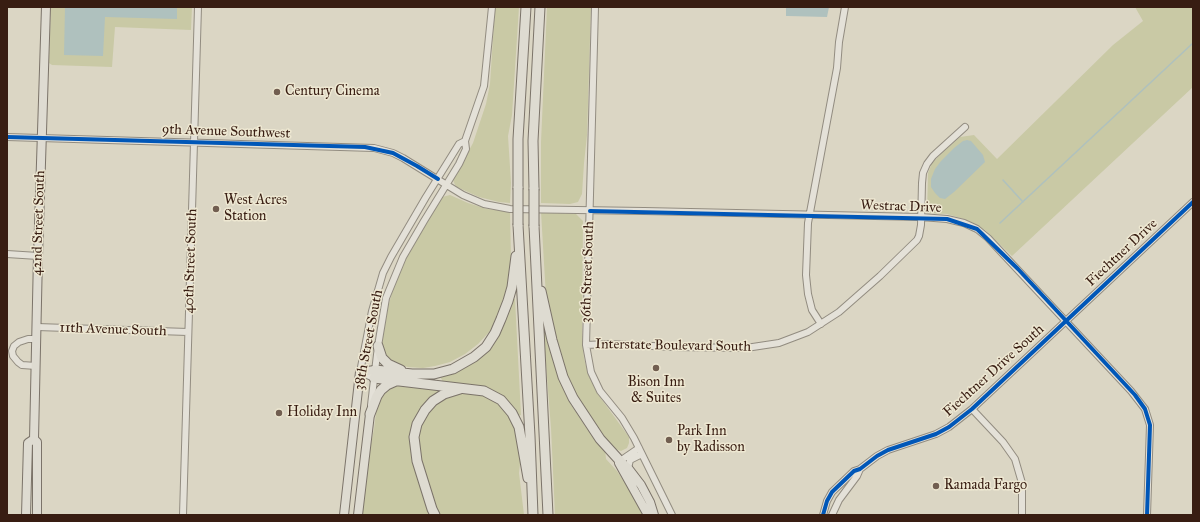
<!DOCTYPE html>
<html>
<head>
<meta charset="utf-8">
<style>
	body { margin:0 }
	#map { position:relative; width:1200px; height:522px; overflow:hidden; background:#dbd6c4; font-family:"IM FELL Great Primer",serif }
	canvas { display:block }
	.frame { position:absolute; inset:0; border:8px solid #381d12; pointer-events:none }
</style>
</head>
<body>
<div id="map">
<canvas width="1200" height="522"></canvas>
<div class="frame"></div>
</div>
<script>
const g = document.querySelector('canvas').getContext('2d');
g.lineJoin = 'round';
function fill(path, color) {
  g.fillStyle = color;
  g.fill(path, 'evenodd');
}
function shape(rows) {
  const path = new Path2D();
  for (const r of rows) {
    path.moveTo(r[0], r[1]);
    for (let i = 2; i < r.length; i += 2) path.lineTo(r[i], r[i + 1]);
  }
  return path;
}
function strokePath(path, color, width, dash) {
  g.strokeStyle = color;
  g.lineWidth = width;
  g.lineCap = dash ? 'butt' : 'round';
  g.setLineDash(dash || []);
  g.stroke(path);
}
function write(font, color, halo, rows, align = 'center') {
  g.font = font + ' "IM FELL Great Primer",serif';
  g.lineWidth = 3;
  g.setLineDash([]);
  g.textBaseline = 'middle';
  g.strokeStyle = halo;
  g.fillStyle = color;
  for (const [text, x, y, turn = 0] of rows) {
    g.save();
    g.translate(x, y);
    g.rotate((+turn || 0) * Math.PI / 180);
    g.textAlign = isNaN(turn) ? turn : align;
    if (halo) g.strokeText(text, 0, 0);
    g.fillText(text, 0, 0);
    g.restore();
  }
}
const green = shape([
	[51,7,192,7,191,30,115,27,112,67,52,65,49,63],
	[495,7,519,7,512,115,508,136,511,183,510,203,499,202,479,197,457,187,455,185,453,180,473,143,486,104,490,84],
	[547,7,591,7,587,135,584,163,582,194,578,202,570,204,541,203,541,142],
	[1135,7,1193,7,1193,87,1012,256,985,230,967,220,947,214,927,213,928,173,932,163,942,153,960,137,974,135,997,159,1113,45,1143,21],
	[450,195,468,203,487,209,510,211,511,261,509,283,500,312,491,330,478,344,465,354,450,362,435,366,423,368,408,367,396,364,389,360,383,353,381,345,386,315,394,285,404,260,418,235,442,197],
	[541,212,576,214,583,221,582,339,584,358,588,374,597,393,629,437,629,443,627,448,621,451,613,448,599,434,579,406,563,371,546,297],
	[512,299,515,299,521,415,518,416,509,404,443,382,440,376,477,358],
	[546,326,562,383,571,405,587,429,605,449,606,459,617,471,633,495,643,515,555,515,551,428,543,327],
	[391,385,441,388,442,392,414,424,431,515,362,515,367,464,374,429,377,404,381,394],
	[469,392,481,394,493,399,503,407,516,429,521,455,519,473,524,515,439,515,436,508,418,446,418,435,421,424,426,414,443,398,455,393]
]);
const water = shape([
	[65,7,177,7,177,19,105,17,103,56,64,55],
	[786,7,829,7,827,17,788,16,786,16],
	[967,140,971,141,983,155,985,162,954,192,945,199,940,198,935,193,931,187,931,179,935,169,941,161,954,148,963,141]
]);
const stream = shape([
	[1003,180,1023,202],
	[1000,223,1193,43]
]);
const minor = shape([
	[595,7,586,345,591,372,600,391,622,418,634,438,672,515],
	[7,137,374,148,393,153,403,158,463,195,484,204,510,209,644,211,921,217,947,219,964,223,977,229,988,238,1131,391,1145,409,1150,425,1147,515],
	[7,254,38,256],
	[821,324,812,310,808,294,806,275,808,223,837,68,839,42,845,7],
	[37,327,188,332],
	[586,345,608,344,674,347,746,348,779,343,808,332,839,312,880,276,917,240,919,236,921,225,922,183,923,173,927,164,933,156,965,127],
	[36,366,22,365,18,362,13,356,12,351,14,346,19,342,28,339,36,339],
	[374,378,360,372,372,311,383,273,391,257,426,197,459,144,465,141],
	[371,405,378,346,386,298,403,257,424,221,459,164,466,149,465,141,484,86,492,7],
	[972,409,1003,442,1015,459,1022,483,1022,515],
	[620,461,639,448],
	[628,468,630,460,642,454],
	[183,515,198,7],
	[823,515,827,501,832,492,854,471,860,469,877,456,888,450,936,434,949,427,972,409,1193,202],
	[832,515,839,500,857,476,860,469]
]);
const major = shape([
	[620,461,628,468,641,485,650,502,654,515],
	[619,463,648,515],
	[26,515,28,443,34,439],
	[37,515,37,442,34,439,38,256,46,7],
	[344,515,360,372,375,370],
	[358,515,370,414]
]);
const highway = shape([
	[518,188,518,139,526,7],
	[534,189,533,141,540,7],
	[518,225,530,436,533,515],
	[534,226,548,515],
	[541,291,552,340,563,377,573,398,600,439,620,461],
	[378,346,382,358,388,364,401,370],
	[375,370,412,374,434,374,453,369,474,357,486,347,495,333,501,319,508,301,512,287,516,256],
	[374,378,484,391,501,400,512,413,519,427,528,478],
	[370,414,377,396,381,390,387,385,396,381],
	[435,515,432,509,417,461,414,437,417,424,425,410,433,401,444,394,460,389]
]);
const highwayBridge = shape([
	[518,188,518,225],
	[534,189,534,226]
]);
const cycleway = shape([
	[7,137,365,147,393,153,417,166,438,179],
	[590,211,947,219,977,229,1018,269,1135,395,1145,409,1150,425,1147,515],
	[823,515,827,501,832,492,854,471,860,469,877,456,888,450,936,434,949,427,972,409,1193,202]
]);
const markers = [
	[277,92,4,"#715e50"],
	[216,209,4,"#715e50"],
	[656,368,4,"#715e50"],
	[279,413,4,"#715e50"],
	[669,440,4,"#715e50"],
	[936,486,4,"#715e50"]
];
const poiNames = [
	["Century Cinema",285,92],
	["West Acres",224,201],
	["Station",224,217],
	["Bison Inn",656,383,"center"],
	["& Suites",656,399,"center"],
	["Holiday Inn",287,413],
	["Park Inn",677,432],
	["by Radisson",677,448],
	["Ramada Fargo",944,486]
];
const streetNames = [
	["9th Avenue Southwest",226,132,2],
	["Westrac Drive",901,207,2],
	["42nd Street South",39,223,-88],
	["Fiechtner Drive",1122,253,-43],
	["40th Street South",191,261,-88],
	["36th Street South",588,272,-88],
	["11th Avenue South",113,330,2],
	["38th Street South",369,340,-79],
	["Interstate Boulevard South",673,346,1],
	["Fiechtner Drive South",994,371,-42]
];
fill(green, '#c9c9a5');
fill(water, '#afc1be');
strokePath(stream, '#afc1be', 1.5);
strokePath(minor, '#928c80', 8);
strokePath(major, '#7b7369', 10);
strokePath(highway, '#7b7369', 11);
strokePath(minor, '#e4e1d8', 6);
strokePath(major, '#dedbd1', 8);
strokePath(highway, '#dedbd1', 9);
strokePath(highwayBridge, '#7b7369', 11, []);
strokePath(highwayBridge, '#dedbd1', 9);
strokePath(cycleway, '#0057b8', 4);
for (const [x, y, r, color] of markers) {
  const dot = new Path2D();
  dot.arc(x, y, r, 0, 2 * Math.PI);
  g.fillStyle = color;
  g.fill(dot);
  strokePath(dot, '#eee8d2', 1.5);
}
write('14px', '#381d12', '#eee8d2', poiNames, 'left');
write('14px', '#381d12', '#eee8d2', streetNames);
</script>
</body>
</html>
